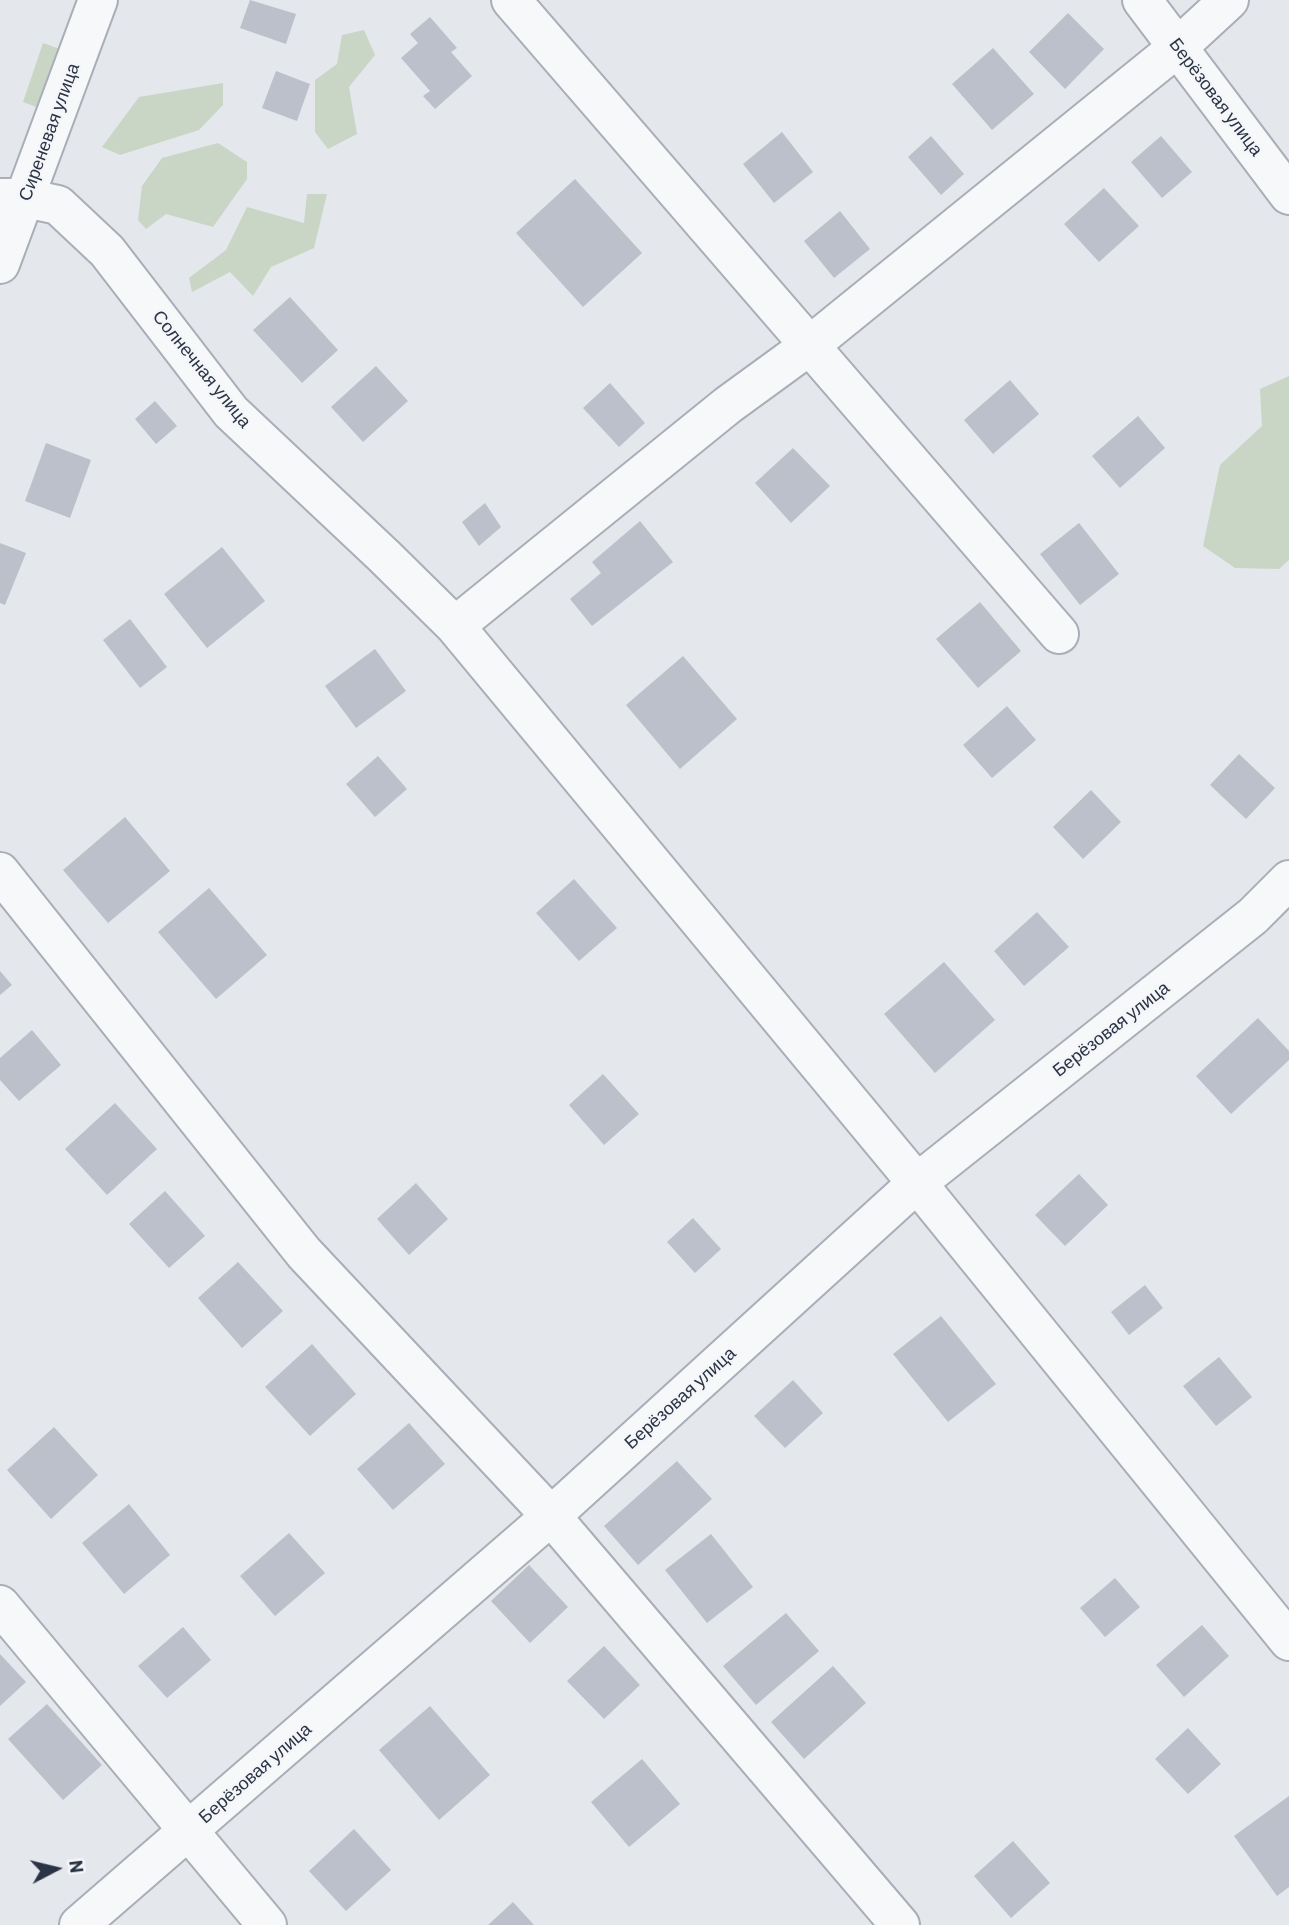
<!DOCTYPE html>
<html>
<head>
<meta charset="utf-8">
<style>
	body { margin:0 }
	#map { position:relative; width:1289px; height:1925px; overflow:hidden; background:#e4e7ec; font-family:Barlow,sans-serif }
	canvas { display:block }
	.north { position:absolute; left:21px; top:1834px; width:70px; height:70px; -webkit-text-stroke:5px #f4f6f9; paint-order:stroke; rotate:83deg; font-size:19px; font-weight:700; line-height:28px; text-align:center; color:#2b3445 }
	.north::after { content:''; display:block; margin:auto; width:24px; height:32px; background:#2b3445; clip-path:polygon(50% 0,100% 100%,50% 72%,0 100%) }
</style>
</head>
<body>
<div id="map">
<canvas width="1289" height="1925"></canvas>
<div class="north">N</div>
</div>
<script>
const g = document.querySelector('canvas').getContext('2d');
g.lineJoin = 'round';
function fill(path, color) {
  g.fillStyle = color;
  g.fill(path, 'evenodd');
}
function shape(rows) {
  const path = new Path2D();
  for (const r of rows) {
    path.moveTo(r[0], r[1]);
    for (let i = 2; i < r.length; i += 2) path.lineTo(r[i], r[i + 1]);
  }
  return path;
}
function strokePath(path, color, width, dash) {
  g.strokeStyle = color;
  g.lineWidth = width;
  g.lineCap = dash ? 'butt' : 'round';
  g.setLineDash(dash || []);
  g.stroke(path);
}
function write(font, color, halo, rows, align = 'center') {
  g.font = font + ' Barlow,sans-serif';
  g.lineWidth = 5;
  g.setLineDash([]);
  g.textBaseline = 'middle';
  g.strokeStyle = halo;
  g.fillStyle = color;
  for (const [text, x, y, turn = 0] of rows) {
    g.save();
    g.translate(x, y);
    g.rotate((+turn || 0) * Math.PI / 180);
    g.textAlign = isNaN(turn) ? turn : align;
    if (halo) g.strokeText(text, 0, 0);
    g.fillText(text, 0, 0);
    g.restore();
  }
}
const green = shape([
	[364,30,375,55,349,87,357,134,328,149,315,132,315,80,337,64,342,35],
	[43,43,60,49,39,108,23,102],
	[223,83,223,105,199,130,120,155,102,147,139,97],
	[218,143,247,162,247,179,213,227,166,214,146,229,138,220,142,186,162,158],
	[307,194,327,194,314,248,271,267,253,296,230,272,192,292,189,278,226,250,247,207,304,223],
	[1289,376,1289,560,1279,569,1235,568,1203,546,1220,465,1262,426,1260,389]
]);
const building = shape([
	[250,0,296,14,286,44,240,28],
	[1068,13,1104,49,1065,89,1029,52],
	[430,17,457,48,451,52,472,76,435,109,423,96,430,91,401,58,418,43,410,34],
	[993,48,1034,94,992,130,952,84],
	[276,71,310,84,297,121,262,108],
	[782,132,813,172,774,203,743,164],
	[931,136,964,174,941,195,908,157],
	[1161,136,1192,172,1162,198,1131,162],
	[575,179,642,253,583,307,516,233],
	[1104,188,1139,226,1099,262,1064,224],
	[840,211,870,249,834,278,804,241],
	[290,297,338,350,302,383,253,330],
	[376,366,408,401,363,442,331,407],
	[1010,380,1039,414,993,454,964,420],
	[610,383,645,423,619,447,583,408],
	[155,401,177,426,156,444,135,419],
	[1138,416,1165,448,1120,488,1092,456],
	[46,443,91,460,70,518,25,501],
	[793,448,830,486,791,523,755,483],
	[485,503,501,527,479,546,462,522],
	[640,521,673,562,592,626,570,599,601,573,592,562],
	[1079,523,1119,574,1080,605,1040,554],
	[0,543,26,553,5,605,0,603],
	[222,547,265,601,207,648,164,594],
	[980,602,1021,651,978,688,936,639],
	[130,619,167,667,140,688,103,640],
	[375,649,406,691,356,728,325,686],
	[683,656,737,719,680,769,626,705],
	[1007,706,1036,740,992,778,963,745],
	[1239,754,1275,788,1246,819,1210,785],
	[378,756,407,789,375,817,346,784],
	[1091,790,1121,822,1083,859,1053,827],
	[125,817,170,871,108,923,63,870],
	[574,879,617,928,579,961,536,913],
	[209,888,267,955,216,999,158,932],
	[1037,912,1069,947,1024,986,994,951],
	[944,962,995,1020,935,1073,884,1014],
	[0,971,12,985,0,995],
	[1258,1018,1289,1051,1289,1060,1231,1114,1196,1076],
	[32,1030,61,1065,19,1101,0,1080,0,1058],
	[603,1074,639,1114,604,1145,569,1105],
	[115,1103,157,1149,107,1195,65,1149],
	[1079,1174,1108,1205,1065,1246,1035,1215],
	[416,1183,448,1219,409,1255,377,1219],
	[165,1191,205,1236,169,1268,129,1224],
	[693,1218,721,1249,695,1273,667,1242],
	[238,1262,283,1311,242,1348,198,1298],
	[1145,1285,1163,1308,1129,1335,1111,1312],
	[941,1316,996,1384,948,1422,893,1354],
	[312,1344,356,1394,310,1436,265,1387],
	[1219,1357,1252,1397,1216,1426,1183,1386],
	[793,1380,823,1413,785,1448,754,1416],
	[409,1423,445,1464,393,1510,357,1469],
	[54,1427,98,1475,51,1519,7,1470],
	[677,1461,712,1499,638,1565,604,1526],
	[129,1504,170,1555,124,1594,82,1543],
	[289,1533,325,1573,275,1616,240,1576],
	[711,1534,753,1587,707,1623,665,1570],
	[529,1565,568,1607,530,1643,491,1601],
	[1115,1578,1140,1607,1105,1637,1080,1608],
	[786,1613,819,1651,756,1705,723,1666],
	[1202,1625,1229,1656,1184,1697,1156,1665],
	[183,1627,211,1660,167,1698,138,1666],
	[604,1646,640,1685,604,1719,567,1681],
	[0,1654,26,1682,0,1706],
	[833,1666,866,1703,804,1759,771,1722],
	[47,1704,102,1765,63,1800,8,1739],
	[430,1706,490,1775,439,1820,379,1750],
	[1188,1728,1221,1764,1188,1794,1155,1759],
	[642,1759,680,1804,629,1847,591,1802],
	[1289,1796,1289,1887,1277,1896,1234,1836],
	[354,1829,391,1870,346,1911,309,1871],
	[1013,1841,1050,1883,1011,1918,974,1876],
	[513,1902,534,1925,488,1925]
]);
const minor = shape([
	[511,0,1059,634],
	[1142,0,1289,195],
	[0,198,25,198,58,205,107,251,231,412,384,556,455,626,917,1183,1289,1641],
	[0,264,98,0],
	[455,626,728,405,809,346,1178,47,1229,0],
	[0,872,304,1253,551,1516,900,1925],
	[0,1605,267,1925],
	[79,1925,551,1516,917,1183,1253,916,1289,880]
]);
const streetNames = [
	["Берёзовая улица",1216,97,53],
	["Сиреневая улица",49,132,-70],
	["Солнечная улица",202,369,51],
	["Берёзовая улица",1111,1029,-38],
	["Берёзовая улица",680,1398,-42],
	["Берёзовая улица",255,1773,-41]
];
fill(green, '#c9d6c5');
fill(building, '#bbc0ca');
strokePath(minor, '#a9aeb7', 42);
strokePath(minor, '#f7f8fa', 38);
write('18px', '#2b3445', '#f4f6f9', streetNames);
</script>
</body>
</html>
